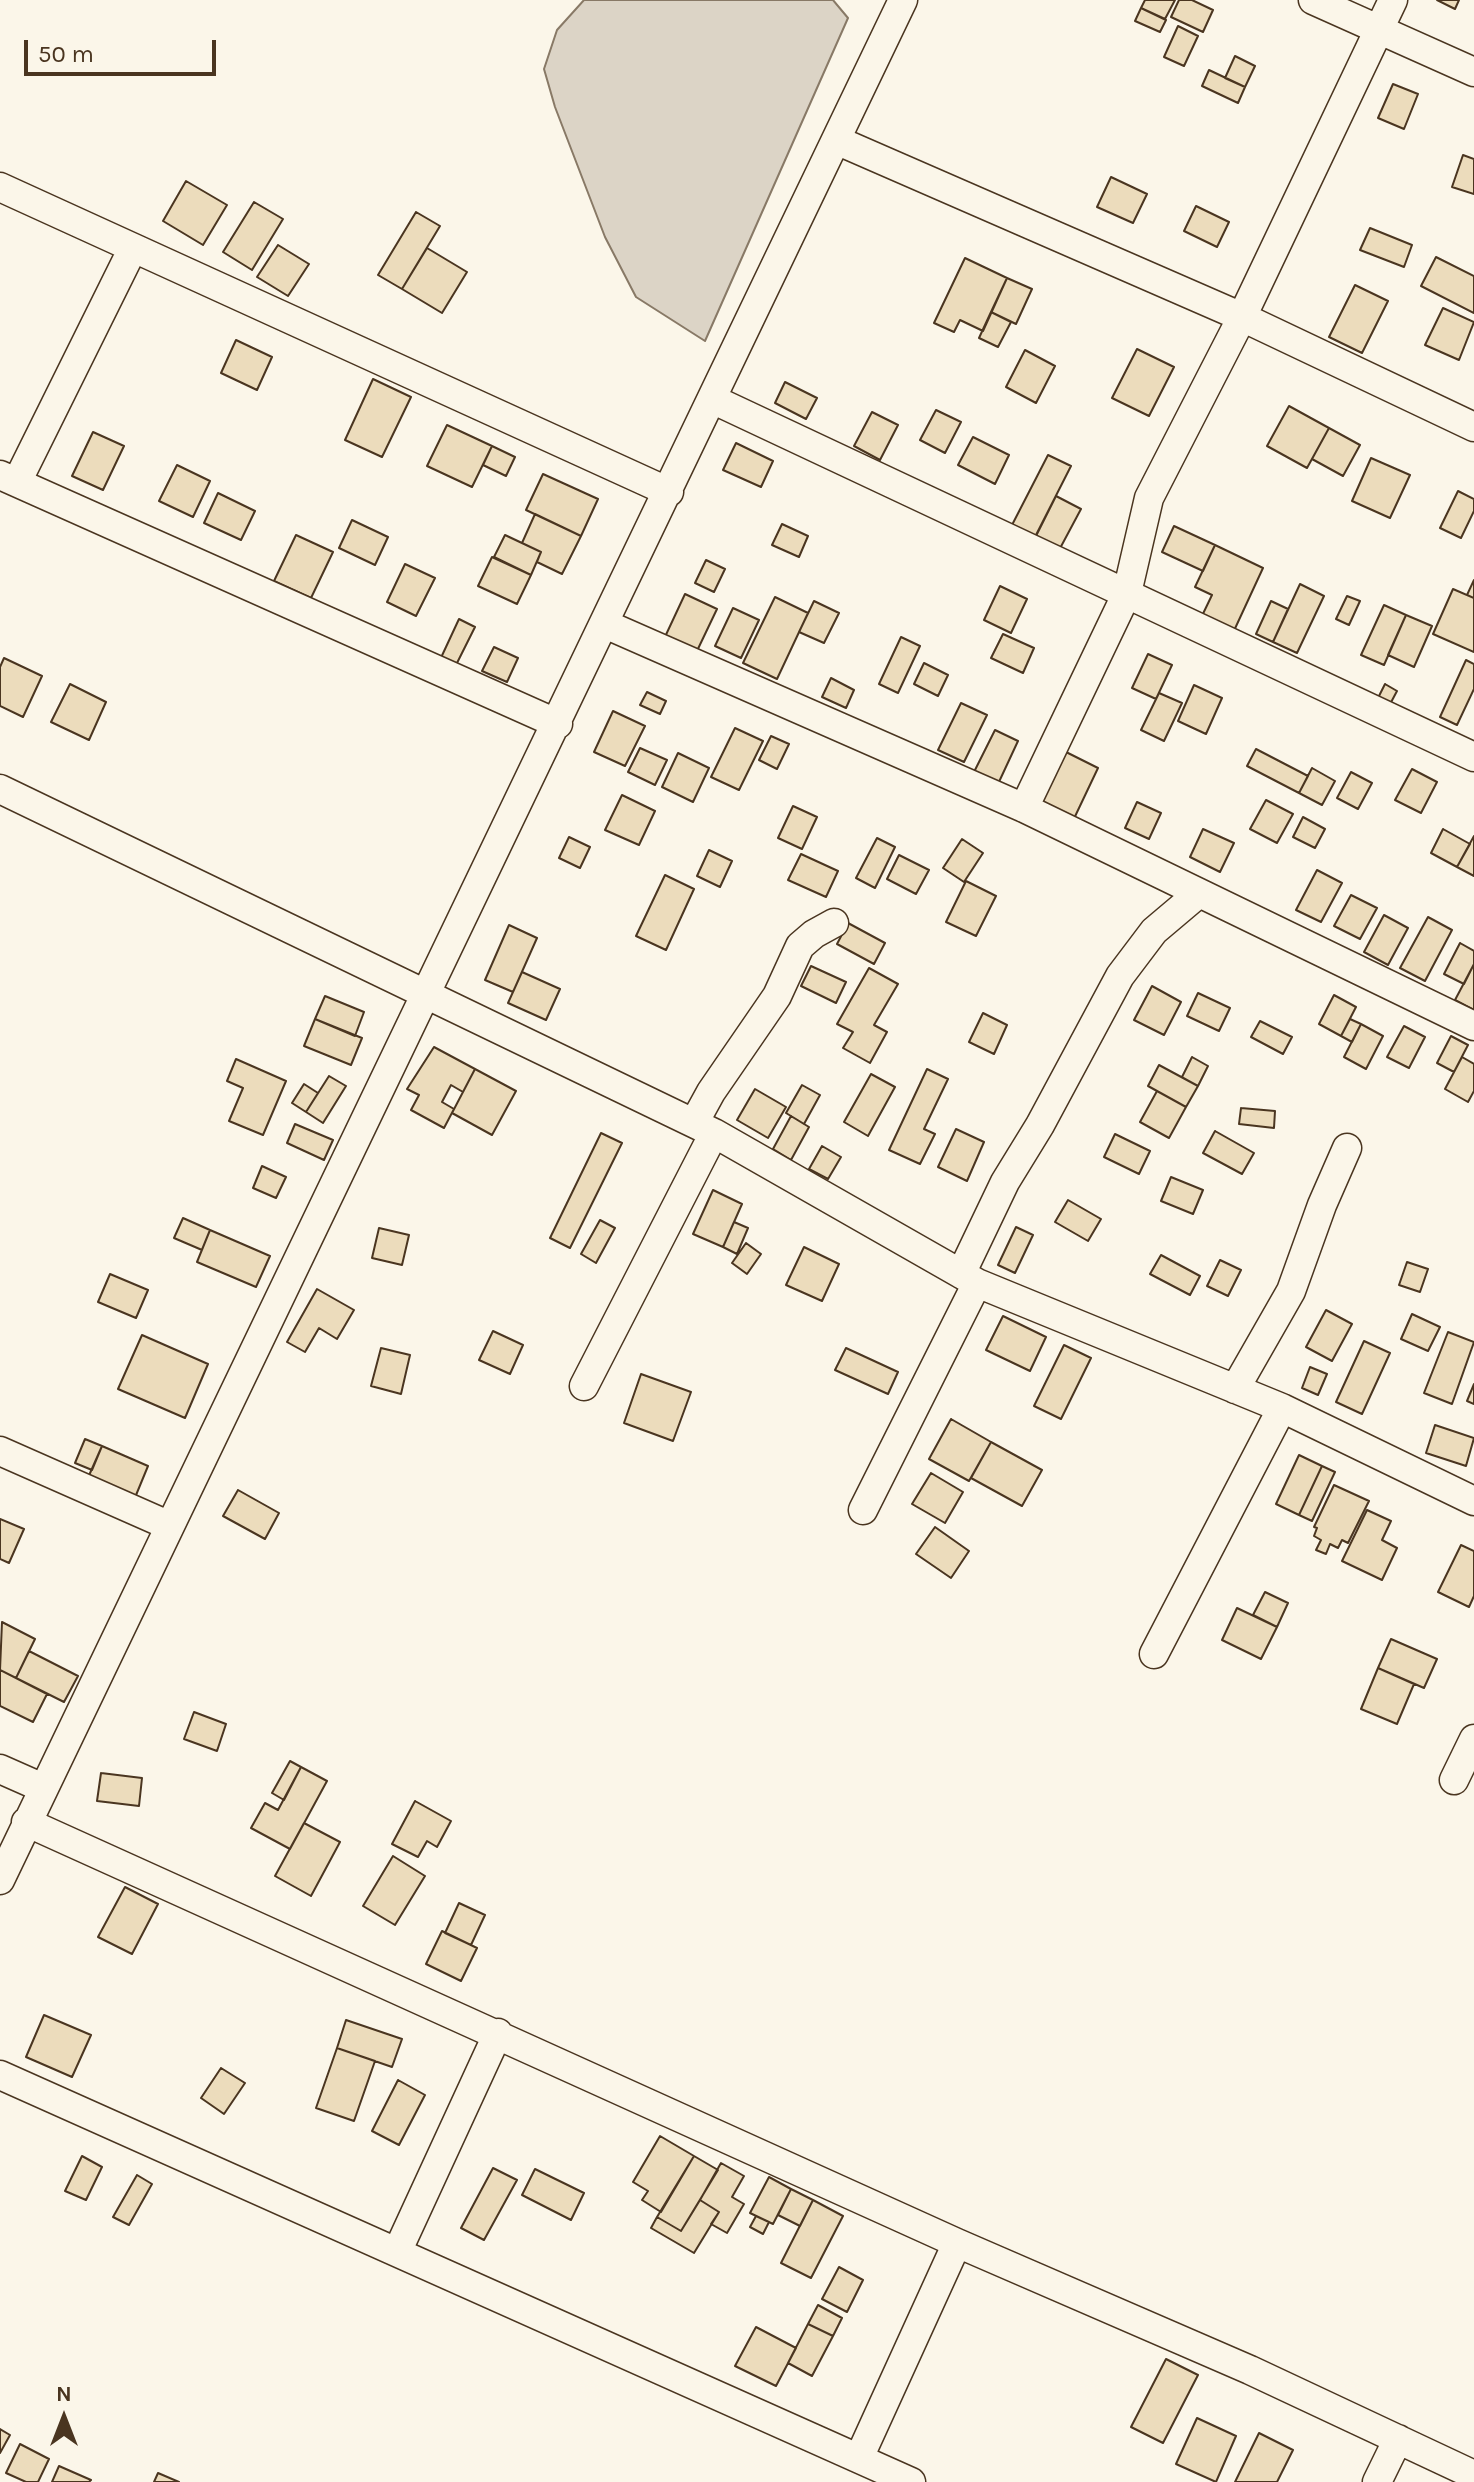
<!DOCTYPE html>
<html>
<head>
<meta charset="utf-8">
<style>
	body { margin:0 }
	#map { position:relative; width:1474px; height:2482px; overflow:hidden; background:#fbf6e9; font-family:Karla,sans-serif }
	canvas { display:block }
	.north { position:absolute; left:24px; top:2378px; width:80px; height:80px; -webkit-text-stroke:6px #fbf6e9; paint-order:stroke; rotate:0deg; font-size:22px; font-weight:700; line-height:32px; text-align:center; color:#4a3520 }
	.north::after { content:''; display:block; margin:auto; width:28px; height:36px; background:#4a3520; clip-path:polygon(50% 0,100% 100%,50% 72%,0 100%) }
	.scale { position:absolute; left:24px; top:40px; width:192px; height:36px; box-sizing:border-box; border:4px solid #4a3520; border-top:0; padding-left:10px; font-size:24px; line-height:28px; white-space:nowrap; color:#4a3520; -webkit-text-stroke:6px #fbf6e9; paint-order:stroke }
</style>
</head>
<body>
<div id="map">
<canvas width="1474" height="2482"></canvas>
<div class="north">N</div>
<div class="scale">50 m</div>
</div>
<script>
const g = document.querySelector('canvas').getContext('2d');
g.lineJoin = 'round';
function fill(path, color) {
  g.fillStyle = color;
  g.fill(path, 'evenodd');
}
function shape(rows) {
  const path = new Path2D();
  for (const r of rows) {
    path.moveTo(r[0], r[1]);
    for (let i = 2; i < r.length; i += 2) path.lineTo(r[i], r[i + 1]);
  }
  return path;
}
function strokePath(path, color, width, dash) {
  g.strokeStyle = color;
  g.lineWidth = width;
  g.lineCap = dash ? 'butt' : 'round';
  g.setLineDash(dash || []);
  g.stroke(path);
}
const water = shape([
	[584,0,833,0,848,18,705,341,636,297,605,237,555,107,544,69,557,30,584,0]
]);
const building = shape([
	[1145,0,1175,0,1165,19,1141,8,1145,0],
	[1179,0,1192,0,1213,10,1203,32,1171,17,1179,0],
	[1437,0,1459,0,1455,9,1437,0],
	[1141,8,1166,20,1160,32,1135,21,1141,8],
	[1178,26,1198,36,1184,66,1164,57,1178,26],
	[1235,56,1255,66,1245,87,1225,78,1235,56],
	[1209,70,1245,87,1238,103,1202,86,1209,70],
	[1393,84,1418,94,1404,129,1378,118,1393,84],
	[1463,155,1474,159,1474,194,1452,187,1463,155],
	[1111,177,1147,194,1133,223,1097,207,1111,177],
	[186,181,227,205,203,245,163,221,186,181],
	[254,202,283,219,252,270,223,252,254,202],
	[1196,206,1229,222,1217,247,1184,231,1196,206],
	[416,212,440,226,402,289,378,275,416,212],
	[1370,228,1412,245,1404,267,1360,250,1370,228],
	[278,245,309,264,288,296,257,277,278,245],
	[427,248,467,272,442,313,402,289,427,248],
	[1436,257,1474,276,1474,313,1421,286,1436,257],
	[965,258,1007,278,983,331,960,320,954,332,934,323,965,258],
	[1007,278,1032,289,1016,324,991,312,1007,278],
	[1355,285,1388,301,1362,353,1329,337,1355,285],
	[1443,308,1474,322,1459,360,1425,345,1443,308],
	[991,312,1011,322,998,347,979,338,991,312],
	[236,340,272,357,257,390,221,373,236,340],
	[1137,349,1174,367,1149,416,1112,398,1137,349],
	[1025,350,1055,366,1036,403,1006,387,1025,350],
	[373,379,411,397,382,457,345,440,373,379],
	[785,382,817,398,806,419,775,403,785,382],
	[1289,406,1329,428,1307,468,1267,446,1289,406],
	[936,410,961,422,945,453,920,440,936,410],
	[872,412,898,425,880,460,854,446,872,412],
	[447,425,492,446,472,487,427,466,447,425],
	[1329,428,1360,445,1343,476,1312,459,1329,428],
	[93,432,124,446,103,490,72,476,93,432],
	[973,437,1009,455,995,484,958,465,973,437],
	[736,443,773,461,761,487,723,470,736,443],
	[492,446,515,457,506,476,483,465,492,446],
	[1048,455,1071,466,1035,537,1012,525,1048,455],
	[1371,458,1410,475,1390,518,1352,501,1371,458],
	[177,465,210,481,193,517,159,501,177,465],
	[543,474,598,499,581,536,526,510,543,474],
	[1458,491,1474,499,1474,511,1461,538,1440,528,1458,491],
	[218,493,255,511,241,540,204,523,218,493],
	[1056,496,1081,509,1057,554,1033,542,1056,496],
	[535,514,581,536,562,574,537,562,541,552,522,543,535,514],
	[352,520,388,537,375,565,339,548,352,520],
	[782,524,808,536,799,557,772,545,782,524],
	[1174,526,1215,545,1203,571,1162,552,1174,526],
	[296,535,333,552,311,598,274,581,296,535],
	[505,535,541,552,531,575,494,557,505,535],
	[1215,545,1263,568,1232,635,1200,620,1212,595,1195,587,1215,545],
	[492,557,531,575,517,604,478,586,492,557],
	[706,560,725,569,714,592,695,583,706,560],
	[405,564,435,578,416,616,387,602,405,564],
	[1474,580,1474,598,1467,595,1474,580],
	[1300,584,1324,596,1297,653,1273,642,1300,584],
	[1000,586,1027,599,1011,633,984,620,1000,586],
	[1453,589,1474,598,1474,652,1433,634,1453,589],
	[685,594,717,609,696,653,664,639,685,594],
	[1347,596,1360,601,1349,625,1336,619,1347,596],
	[775,597,808,613,777,679,743,663,775,597],
	[814,601,839,613,824,643,799,632,814,601],
	[1271,601,1288,609,1273,642,1256,634,1271,601],
	[1384,605,1406,615,1384,665,1361,655,1384,605],
	[733,608,759,620,741,658,715,646,733,608],
	[1406,615,1432,626,1414,667,1388,655,1406,615],
	[459,619,475,627,454,669,439,662,459,619],
	[1003,634,1034,648,1023,673,991,658,1003,634],
	[901,637,920,646,898,693,879,684,901,637],
	[494,647,518,658,507,682,482,671,494,647],
	[1148,654,1172,665,1156,699,1132,688,1148,654],
	[4,658,42,676,23,717,0,706,0,667,4,658],
	[1466,660,1474,664,1474,689,1457,725,1440,717,1466,660],
	[924,663,948,675,938,696,914,684,924,663],
	[831,678,854,690,846,708,822,697,831,678],
	[70,684,106,702,89,740,51,722,70,684],
	[1385,684,1397,691,1388,708,1376,702,1385,684],
	[1194,685,1222,698,1206,734,1178,721,1194,685],
	[647,692,666,701,660,714,640,705,647,692],
	[1159,693,1182,703,1164,741,1141,730,1159,693],
	[961,703,987,715,964,762,938,750,961,703],
	[613,711,645,726,625,766,594,752,613,711],
	[735,728,763,741,739,790,711,777,735,728],
	[995,730,1018,741,998,784,974,772,995,730],
	[771,736,789,744,777,769,759,760,771,736],
	[640,748,667,760,655,785,628,772,640,748],
	[1256,749,1308,776,1299,793,1247,766,1256,749],
	[1066,752,1098,768,1070,827,1037,812,1066,752],
	[678,753,709,768,693,802,662,787,678,753],
	[1312,768,1335,781,1322,805,1299,793,1312,768],
	[1412,769,1437,782,1421,813,1395,800,1412,769],
	[1351,772,1372,783,1358,809,1337,798,1351,772],
	[622,795,655,811,639,845,605,830,622,795],
	[1266,800,1293,814,1277,843,1250,829,1266,800],
	[1137,802,1161,813,1149,839,1125,828,1137,802],
	[793,806,817,817,802,849,778,838,793,806],
	[1303,817,1325,829,1315,848,1293,837,1303,817],
	[1203,829,1234,843,1220,872,1190,857,1203,829],
	[1443,829,1470,844,1457,867,1431,853,1443,829],
	[1474,836,1474,876,1457,867,1474,836],
	[569,837,590,847,580,868,559,858,569,837],
	[877,838,895,847,875,888,856,878,877,838],
	[962,839,983,853,964,882,943,868,962,839],
	[709,850,732,861,720,887,697,876,709,850],
	[801,854,838,871,826,897,788,880,801,854],
	[899,855,929,870,916,894,887,879,899,855],
	[1317,870,1342,883,1321,922,1296,910,1317,870],
	[665,875,694,889,666,950,636,936,665,875],
	[966,881,996,896,976,936,946,922,966,881],
	[1351,895,1377,908,1360,939,1334,926,1351,895],
	[1384,915,1408,928,1388,965,1364,952,1384,915],
	[1428,917,1452,930,1425,981,1400,968,1428,917],
	[848,923,885,943,874,964,837,944,848,923],
	[509,925,537,938,513,992,485,980,509,925],
	[1460,943,1474,951,1474,964,1464,984,1444,974,1460,943],
	[1474,964,1474,1010,1455,1000,1474,964],
	[811,966,846,982,836,1003,801,986,811,966],
	[869,968,898,984,874,1025,887,1032,870,1063,843,1048,853,1032,837,1024,869,968],
	[522,972,560,989,546,1020,508,1003,522,972],
	[1152,986,1181,1002,1164,1035,1134,1020,1152,986],
	[1198,993,1230,1008,1219,1031,1187,1016,1198,993],
	[1334,995,1356,1007,1341,1036,1319,1024,1334,995],
	[325,996,364,1012,355,1036,315,1019,325,996],
	[983,1013,1007,1025,994,1054,969,1042,983,1013],
	[315,1019,362,1038,351,1065,304,1046,315,1019],
	[1350,1019,1361,1024,1352,1042,1341,1036,1350,1019],
	[1260,1021,1292,1037,1283,1054,1251,1037,1260,1021],
	[1361,1024,1383,1036,1366,1069,1344,1057,1361,1024],
	[1404,1026,1425,1037,1409,1068,1387,1057,1404,1026],
	[1451,1036,1468,1045,1454,1072,1437,1063,1451,1036],
	[434,1047,475,1069,463,1092,451,1085,442,1102,454,1109,444,1128,411,1110,419,1095,407,1089,434,1047],
	[1192,1057,1208,1066,1198,1086,1182,1077,1192,1057],
	[1462,1057,1474,1064,1474,1091,1468,1102,1445,1089,1462,1057],
	[236,1059,286,1081,263,1135,229,1121,243,1088,227,1081,236,1059],
	[1159,1065,1198,1086,1186,1107,1148,1086,1159,1065],
	[475,1069,516,1091,492,1135,452,1113,475,1069],
	[927,1069,948,1079,924,1129,935,1134,920,1164,889,1150,927,1069],
	[871,1074,895,1087,868,1136,844,1122,871,1074],
	[329,1076,346,1086,323,1123,306,1112,329,1076],
	[304,1084,318,1093,306,1112,292,1103,304,1084],
	[802,1085,820,1095,804,1124,786,1113,802,1085],
	[755,1089,786,1107,768,1138,737,1120,755,1089],
	[1157,1091,1186,1107,1169,1138,1140,1122,1157,1091],
	[1241,1108,1275,1111,1274,1128,1239,1124,1241,1108],
	[791,1116,809,1127,791,1160,773,1149,791,1116],
	[295,1124,333,1140,324,1160,287,1143,295,1124],
	[956,1129,984,1142,967,1181,938,1167,956,1129],
	[1215,1131,1254,1153,1242,1174,1203,1153,1215,1131],
	[601,1133,622,1143,570,1248,550,1238,601,1133],
	[1115,1134,1150,1151,1139,1174,1104,1157,1115,1134],
	[822,1146,841,1157,828,1179,809,1169,822,1146],
	[262,1166,286,1177,276,1198,253,1188,262,1166],
	[1171,1177,1203,1190,1193,1214,1161,1201,1171,1177],
	[713,1190,742,1204,723,1247,693,1234,713,1190],
	[1068,1200,1101,1219,1088,1241,1055,1222,1068,1200],
	[183,1218,210,1230,202,1250,174,1238,183,1218],
	[600,1220,615,1228,596,1263,581,1254,600,1220],
	[734,1222,748,1228,737,1254,723,1247,734,1222],
	[1016,1227,1033,1235,1015,1273,998,1265,1016,1227],
	[379,1228,409,1235,402,1265,372,1258,379,1228],
	[210,1230,270,1256,256,1287,197,1262,210,1230],
	[746,1243,761,1254,747,1274,732,1263,746,1243],
	[804,1247,839,1264,822,1301,786,1285,804,1247],
	[1161,1255,1200,1276,1190,1295,1150,1274,1161,1255],
	[1220,1260,1241,1270,1228,1296,1207,1286,1220,1260],
	[1407,1262,1428,1269,1420,1292,1399,1285,1407,1262],
	[110,1274,148,1290,136,1318,98,1302,110,1274],
	[317,1289,354,1310,337,1339,319,1328,305,1352,287,1342,317,1289],
	[1326,1310,1352,1324,1332,1361,1306,1347,1326,1310],
	[1412,1314,1440,1327,1428,1351,1401,1339,1412,1314],
	[1003,1316,1046,1337,1030,1371,986,1350,1003,1316],
	[493,1331,523,1345,510,1374,479,1360,493,1331],
	[1448,1332,1474,1342,1452,1404,1424,1393,1448,1332],
	[142,1335,208,1364,185,1418,118,1389,142,1335],
	[1364,1341,1390,1353,1362,1414,1336,1402,1364,1341],
	[1064,1345,1091,1358,1061,1419,1034,1406,1064,1345],
	[381,1348,410,1355,401,1394,371,1386,381,1348],
	[846,1348,898,1372,888,1394,835,1370,846,1348],
	[1310,1367,1327,1374,1318,1395,1302,1388,1310,1367],
	[641,1374,691,1392,673,1441,624,1423,641,1374],
	[1474,1384,1474,1404,1467,1401,1474,1384],
	[951,1419,991,1442,969,1481,929,1459,951,1419],
	[1435,1425,1474,1438,1466,1466,1426,1453,1435,1425],
	[85,1439,102,1446,92,1470,75,1463,85,1439],
	[991,1442,1042,1470,1022,1506,971,1478,991,1442],
	[102,1446,148,1466,134,1500,87,1480,102,1446],
	[1299,1455,1322,1466,1299,1515,1276,1504,1299,1455],
	[1322,1466,1335,1472,1312,1521,1299,1515,1322,1466],
	[931,1473,963,1492,945,1523,912,1504,931,1473],
	[1334,1485,1369,1501,1348,1543,1342,1540,1338,1548,1330,1544,1326,1554,1316,1550,1321,1540,1314,1536,1317,1528,1314,1527,1334,1485],
	[238,1490,279,1513,265,1539,223,1516,238,1490],
	[1367,1510,1391,1521,1382,1540,1397,1548,1382,1580,1342,1561,1367,1510],
	[0,1519,24,1529,9,1563,0,1559,0,1519],
	[935,1527,969,1551,951,1578,916,1554,935,1527],
	[1461,1545,1474,1551,1474,1596,1469,1607,1438,1592,1461,1545],
	[1265,1592,1288,1603,1277,1627,1253,1615,1265,1592],
	[1237,1608,1277,1627,1261,1659,1222,1640,1237,1608],
	[2,1622,35,1639,16,1678,0,1670,2,1622],
	[1391,1639,1437,1659,1424,1688,1378,1668,1391,1639],
	[29,1651,78,1676,64,1702,16,1678,29,1651],
	[1378,1668,1414,1684,1397,1724,1361,1709,1378,1668],
	[0,1670,47,1694,33,1722,0,1706,0,1670],
	[194,1712,226,1724,217,1751,184,1739,194,1712],
	[290,1761,301,1767,284,1800,272,1793,290,1761],
	[301,1767,327,1781,290,1849,251,1828,265,1803,278,1810,301,1767],
	[101,1773,142,1778,139,1806,97,1801,101,1773],
	[415,1801,451,1821,437,1847,427,1841,418,1857,392,1844,415,1801],
	[304,1823,340,1842,311,1896,275,1876,304,1823],
	[393,1856,425,1876,395,1925,363,1906,393,1856],
	[125,1887,158,1904,132,1954,98,1937,125,1887],
	[459,1903,485,1915,471,1945,445,1933,459,1903],
	[442,1931,477,1948,461,1981,426,1964,442,1931],
	[44,2015,91,2035,72,2077,26,2057,44,2015],
	[346,2020,402,2039,392,2067,337,2048,346,2020],
	[337,2048,375,2061,354,2121,316,2108,337,2048],
	[221,2068,245,2083,224,2114,201,2098,221,2068],
	[398,2080,425,2095,399,2145,372,2131,398,2080],
	[660,2136,694,2156,661,2212,642,2200,648,2191,633,2182,660,2136],
	[82,2156,102,2167,86,2200,65,2191,82,2156],
	[694,2156,718,2170,681,2231,657,2217,694,2156],
	[721,2163,744,2176,732,2197,744,2204,727,2233,711,2224,719,2212,700,2200,721,2163],
	[493,2168,517,2180,484,2240,461,2228,493,2168],
	[535,2169,584,2193,571,2220,522,2195,535,2169],
	[137,2175,152,2184,129,2225,113,2217,137,2175],
	[769,2177,791,2189,773,2224,750,2213,769,2177],
	[791,2189,813,2200,800,2226,778,2215,791,2189],
	[700,2200,719,2212,694,2253,651,2228,657,2217,681,2231,700,2200],
	[813,2200,843,2216,811,2278,781,2263,813,2200],
	[756,2216,769,2222,763,2234,750,2227,756,2216],
	[839,2267,863,2280,847,2312,822,2299,839,2267],
	[818,2305,842,2318,833,2336,808,2324,818,2305],
	[808,2324,833,2336,812,2376,788,2363,808,2324],
	[756,2327,796,2348,776,2386,735,2366,756,2327],
	[1166,2359,1198,2375,1163,2443,1131,2427,1166,2359],
	[1197,2418,1236,2436,1216,2482,1176,2464,1197,2418],
	[0,2429,10,2435,0,2453,0,2429],
	[1259,2433,1293,2450,1277,2482,1235,2482,1259,2433],
	[20,2444,49,2459,38,2482,26,2482,6,2473,20,2444],
	[59,2466,91,2480,89,2482,52,2482,59,2466],
	[158,2473,179,2482,154,2482,158,2473]
]);
const minor = shape([
	[1313,0,1474,72],
	[836,140,1242,317,1474,427],
	[0,187,669,492],
	[712,399,1474,757],
	[0,475,558,724],
	[17,482,133,248],
	[605,624,1024,808,1474,1026],
	[0,789,714,1133,977,1283,1282,1408,1474,1501],
	[1024,808,1127,593,1149,498,1242,317,1393,0],
	[694,1123,711,1092,777,996,800,946,814,934,834,923],
	[961,1274,1005,1182,1040,1125,1120,976,1154,931,1199,893],
	[584,1386,714,1133],
	[1235,1389,1291,1291,1322,1205,1347,1148],
	[0,1451,170,1526],
	[863,1510,977,1283],
	[1154,1654,1282,1408],
	[0,1769,43,1788],
	[1454,1780,1474,1739],
	[26,1822,957,2243,1250,2370,1474,2475],
	[0,1880,903,0],
	[0,2075,911,2482],
	[398,2250,498,2033],
	[859,2458,957,2243],
	[1377,2482,1398,2439]
]);
fill(water, '#dcd4c6');
strokePath(water, '#887966', 2);
fill(building, '#ecdcbc');
strokePath(building, '#4a3520', 2);
strokePath(minor, '#4a3520', 31);
strokePath(minor, '#fbf6e9', 28);
</script>
</body>
</html>
